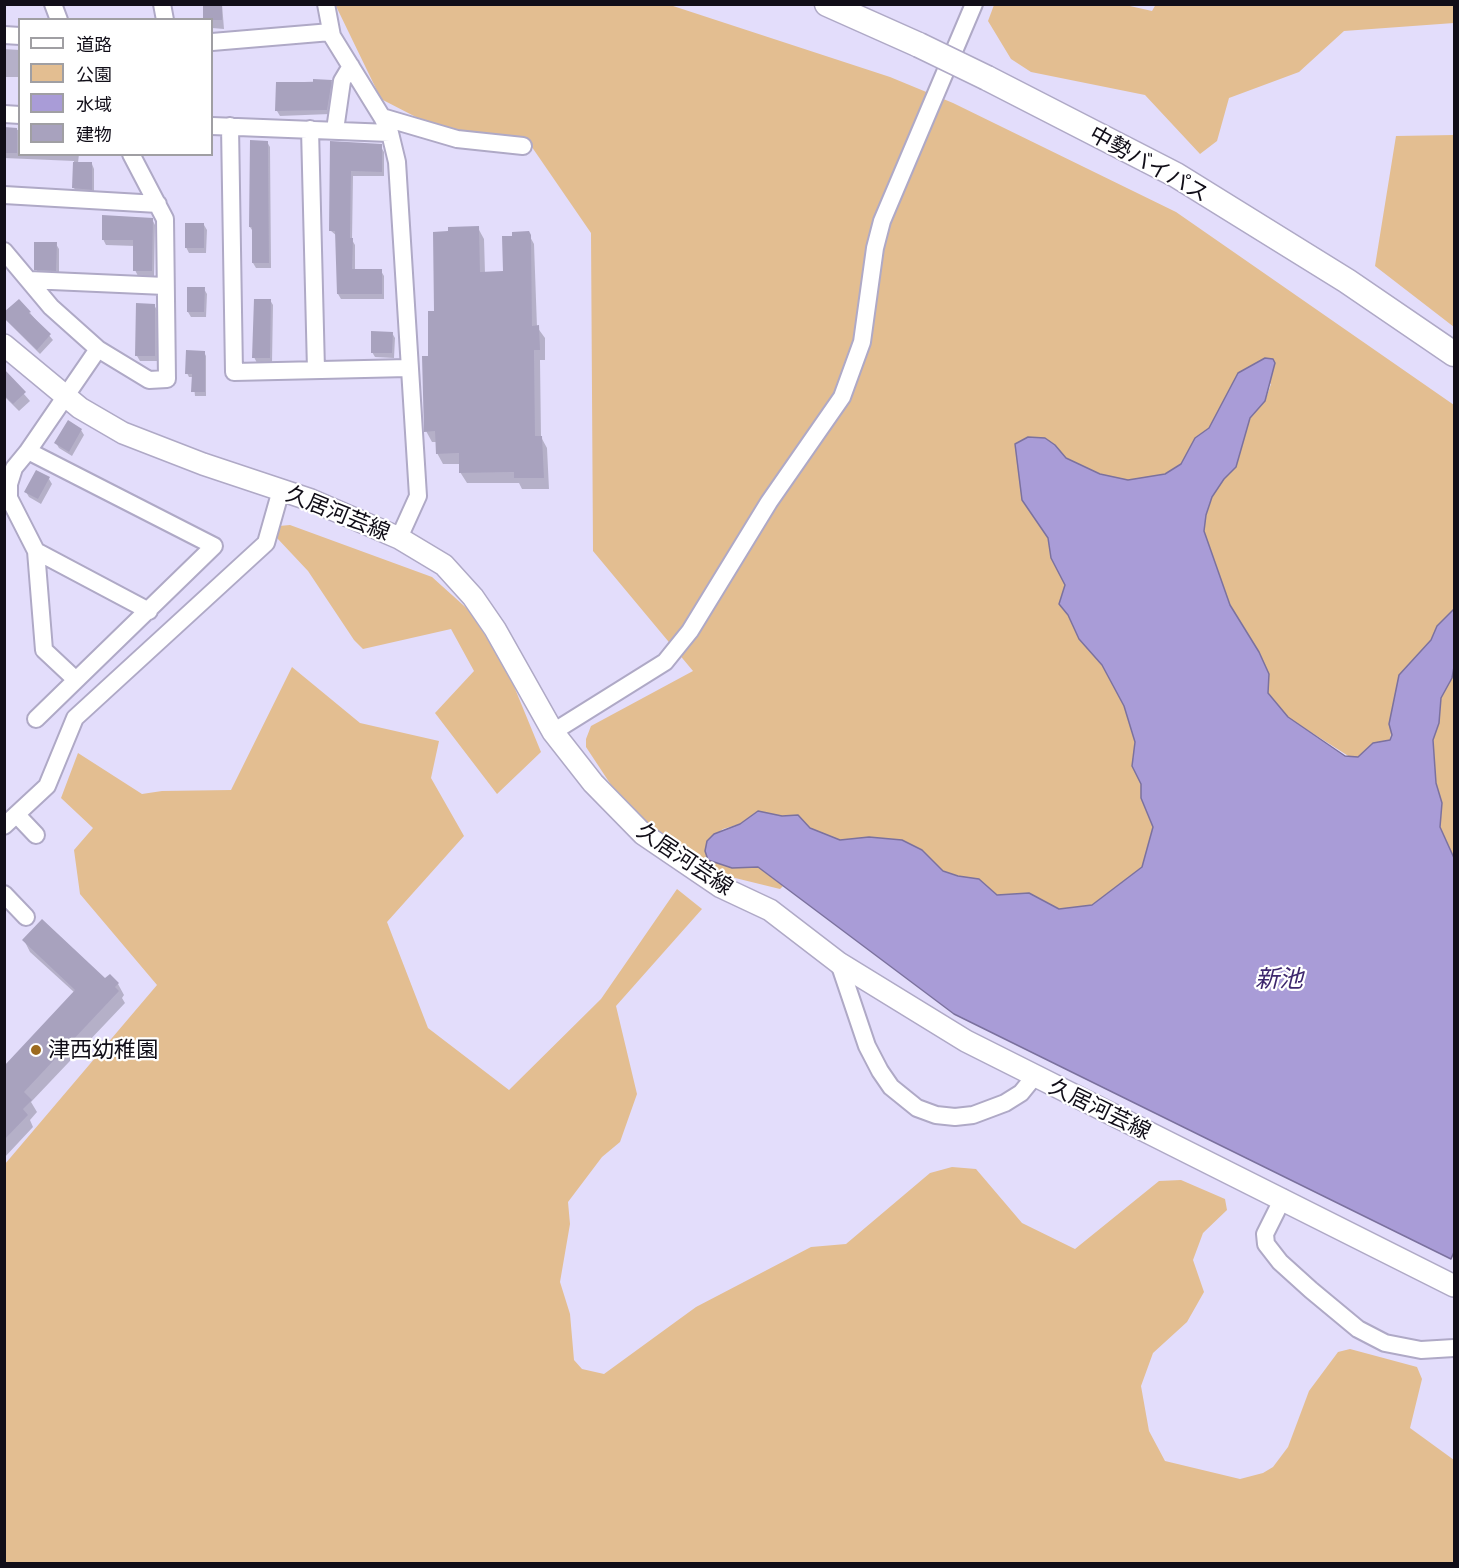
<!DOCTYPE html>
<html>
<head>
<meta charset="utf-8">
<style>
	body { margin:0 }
	#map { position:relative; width:1459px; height:1568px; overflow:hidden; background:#e3ddfb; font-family:Commissioner,"Noto Sans JP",sans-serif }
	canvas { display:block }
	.frame { position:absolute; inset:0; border:6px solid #110e18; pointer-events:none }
	.legend { position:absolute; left:18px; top:18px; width:195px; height:138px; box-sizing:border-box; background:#fff; border:2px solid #a09fa3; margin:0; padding:8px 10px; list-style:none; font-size:18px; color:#110e18 }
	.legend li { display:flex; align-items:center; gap:12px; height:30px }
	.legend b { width:30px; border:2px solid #a09fa3 }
</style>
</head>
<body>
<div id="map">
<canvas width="1459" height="1568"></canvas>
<div class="frame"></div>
<ul class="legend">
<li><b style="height:8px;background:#fff"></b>道路</li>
<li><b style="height:16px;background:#e3be91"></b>公園</li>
<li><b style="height:16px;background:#a99cd7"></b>水域</li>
<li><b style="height:16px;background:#a8a2be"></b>建物</li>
</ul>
</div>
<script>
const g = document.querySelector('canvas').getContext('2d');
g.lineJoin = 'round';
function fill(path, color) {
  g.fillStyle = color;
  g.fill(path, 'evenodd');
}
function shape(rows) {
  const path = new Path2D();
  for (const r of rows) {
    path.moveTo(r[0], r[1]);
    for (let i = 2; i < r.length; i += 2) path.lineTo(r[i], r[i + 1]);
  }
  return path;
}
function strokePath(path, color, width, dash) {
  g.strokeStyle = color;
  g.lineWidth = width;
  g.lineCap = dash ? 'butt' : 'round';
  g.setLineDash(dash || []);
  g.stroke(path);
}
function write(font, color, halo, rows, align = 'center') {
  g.font = font + ' Commissioner,"Noto Sans JP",sans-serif';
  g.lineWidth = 4.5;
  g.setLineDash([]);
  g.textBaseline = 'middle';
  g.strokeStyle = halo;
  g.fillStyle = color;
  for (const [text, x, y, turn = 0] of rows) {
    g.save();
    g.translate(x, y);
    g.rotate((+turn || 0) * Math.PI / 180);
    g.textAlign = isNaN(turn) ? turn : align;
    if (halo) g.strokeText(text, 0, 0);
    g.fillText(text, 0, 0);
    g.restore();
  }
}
const green = shape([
	[335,4,670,5,890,77,953,103,1176,212,1454,405,1454,609,1437,626,1431,640,1399,675,1390,740,1373,743,1358,757,1350,757,1287,717,1268,693,1269,674,1259,652,1230,605,1204,531,1206,515,1212,497,1224,479,1236,467,1250,418,1265,401,1271,384,1247,369,1238,373,1209,428,1195,438,1181,464,1165,474,1128,481,1100,474,1066,458,1055,445,1015,444,1022,500,1048,538,1051,558,1065,585,1059,604,1068,615,1079,639,1102,665,1124,706,1135,742,1132,766,1141,784,1141,798,1153,827,1142,867,1092,905,1059,909,1029,893,997,895,979,879,958,876,943,871,922,850,869,837,840,840,810,828,798,815,781,816,758,811,740,824,723,829,707,841,705,851,708,860,732,868,758,867,783,886,780,889,727,876,698,864,660,839,617,794,586,747,586,739,591,726,693,671,593,551,591,233,525,137,443,131,381,99],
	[994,5,1121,4,1152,11,1156,4,1454,4,1454,23,1344,31,1299,72,1229,98,1217,141,1200,154,1145,95,1031,72,1011,59,988,21],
	[1454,135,1454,327,1375,266,1396,136],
	[290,525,432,577,472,613,511,679,541,752,497,794,435,713,474,671,451,629,363,649,354,640,308,571,277,538,279,526],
	[292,667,360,723,439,741,431,778,464,836,387,922,428,1028,509,1090,601,999,677,889,702,909,616,1006,637,1094,620,1142,602,1157,568,1202,570,1224,560,1282,570,1314,574,1360,582,1369,604,1374,696,1307,811,1247,846,1244,930,1173,952,1167,976,1169,1022,1223,1075,1249,1159,1181,1181,1180,1225,1199,1227,1210,1203,1233,1193,1260,1204,1292,1187,1322,1153,1353,1141,1386,1149,1431,1165,1461,1240,1479,1263,1473,1273,1467,1288,1447,1309,1391,1338,1352,1350,1349,1417,1367,1422,1379,1410,1428,1454,1460,1454,1563,5,1563,5,1164,157,985,80,894,74,850,93,828,61,798,78,753,142,794,162,791,231,790],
	[1454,667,1454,858,1440,827,1442,803,1436,783,1433,740,1439,723,1441,698,1452,678]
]);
const water = shape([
	[1265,358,1273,359,1275,363,1265,401,1250,418,1236,467,1224,479,1212,497,1206,515,1204,531,1230,605,1259,652,1269,674,1268,693,1288,717,1345,756,1358,757,1373,743,1390,740,1392,735,1389,724,1399,675,1431,640,1437,626,1454,609,1454,667,1452,678,1441,698,1439,723,1433,740,1436,783,1442,803,1440,827,1454,858,1454,1252,1451,1259,954,1014,758,867,732,868,708,860,705,851,707,841,714,834,740,824,758,811,782,816,798,815,810,828,840,840,869,837,902,840,922,850,943,871,958,876,979,879,997,895,1029,893,1059,909,1092,905,1142,867,1153,827,1141,798,1141,784,1132,766,1135,742,1124,706,1102,665,1079,639,1068,615,1059,604,1065,585,1051,558,1048,538,1022,500,1015,444,1028,437,1045,438,1055,445,1066,458,1100,474,1128,480,1165,474,1181,464,1195,438,1209,428,1238,373,1265,358]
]);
const shadow = shape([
	[205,4,222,4,224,29,212,28,212,20],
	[4,49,20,50,20,77,4,77],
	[331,81,334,86,330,114,280,116,277,111,277,83],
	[4,129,20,130,20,154,79,154,78,163,92,164,94,169,94,194,77,193,74,188,74,161,4,158],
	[267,142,270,147,271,268,256,268,253,263,254,233,250,227],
	[332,143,381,147,384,152,384,176,353,176,352,240,355,245,355,270,381,271,384,276,384,299,341,299,338,294,337,236,331,231],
	[152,219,155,225,154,276,138,276,135,270,135,246,106,245,103,239],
	[204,225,207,230,206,253,189,253,186,247],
	[478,228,484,239,485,273,504,273,513,237,528,233,534,244,537,327,545,338,545,360,540,360,541,437,547,448,549,489,522,489,519,483,467,483,460,472,460,464,443,464,437,453,437,442,432,442,426,431,430,358,436,312],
	[56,244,59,249,59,275,39,274,36,269],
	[204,289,207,294,206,317,191,317,188,312],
	[270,300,273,305,272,363,257,363,254,357],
	[154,305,157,310,157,361,140,361,137,356],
	[30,313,53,340,40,354,6,320],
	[392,333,395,338,394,358,375,357,372,352],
	[204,352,206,356,206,396,195,396,193,377,189,377,187,373],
	[4,371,30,401,19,411,4,396],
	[81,430,84,435,72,456,59,448,56,443],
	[49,479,52,484,41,504,29,497,26,492],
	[24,940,105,980,118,984,124,995,122,998,125,1003,31,1102,37,1112,30,1120,33,1127,4,1158,4,1068,75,993,30,952]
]);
const building = shape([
	[203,4,222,4,222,20,203,20],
	[313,79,332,80,327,110,275,111,276,82,313,82],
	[4,127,17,128,17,153,4,153],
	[250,140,268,141,269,263,252,263,252,227,249,227],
	[330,141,382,144,382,172,351,171,350,238,353,238,352,269,382,269,382,294,337,294,335,231,329,231],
	[73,162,92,162,92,190,72,188],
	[102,215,153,218,152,271,133,271,133,240,102,240],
	[185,223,204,223,204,248,185,248],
	[479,226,480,272,503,271,502,236,512,236,512,232,529,231,531,235,532,326,539,325,540,350,534,350,535,436,542,436,544,478,514,478,514,472,459,473,459,453,436,454,435,431,424,432,422,356,428,356,428,311,434,311,433,232,448,231,448,227],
	[34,242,57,242,56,271,34,270],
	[187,287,205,287,204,312,187,312],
	[19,299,31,312,29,313,51,334,37,350,4,318,4,312],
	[254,299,271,299,270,358,252,358],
	[136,303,155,304,155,356,135,356],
	[371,331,393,332,392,353,371,353],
	[186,350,205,351,205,392,191,392,192,374,185,374],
	[4,369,26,392,13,404,4,395],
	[68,420,82,429,69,452,54,443],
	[36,470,50,477,38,499,24,492],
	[42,919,105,978,110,974,119,983,115,987,119,991,24,1092,32,1100,23,1109,28,1115,4,1140,4,1066,75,990,22,940]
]);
const minor = shape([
	[53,4,59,20],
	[162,4,165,20],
	[326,4,332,36,382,117,390,133,397,162,418,496,399,538],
	[4,35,20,36],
	[212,42,331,32],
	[4,114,20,115],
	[382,117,457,139,523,146],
	[212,126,390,133],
	[230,126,234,372,408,368],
	[310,129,316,370],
	[335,130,342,81,351,66],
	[4,195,158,204],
	[4,251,51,307,98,349,149,380,167,379,165,219,131,154],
	[29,280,165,286],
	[28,451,14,468,9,484,9,498,36,551,44,650,76,680],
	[36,551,149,611],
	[36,719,214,546,28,451,98,349],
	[553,732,665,662,690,631,769,502,842,397,862,342,875,248,882,221,974,4],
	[17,815,36,835],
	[4,826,47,786,75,718,266,543,281,490],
	[4,894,26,917],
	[839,963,867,1046,880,1071,891,1087,917,1108,936,1115,955,1117,973,1115,1005,1103,1021,1093,1034,1077],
	[1283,1198,1265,1234,1266,1244,1280,1262,1311,1290,1358,1329,1385,1343,1421,1350,1454,1348]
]);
const major = shape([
	[4,345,80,408,123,433,203,464,311,500,399,538,444,565,473,597,495,629,553,732,593,783,643,834,721,887,770,910,839,963,966,1041,1454,1286]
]);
const highway = shape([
	[827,4,919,45],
	[987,78,1176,175,1347,281,1454,354]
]);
const highwayBridge = shape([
	[919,45,987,78]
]);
const markers = [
	[36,1050,6,"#9c6a1f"]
];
const streetNames = [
	["中勢バイパス",1149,164,29],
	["久居河芸線",338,513,22],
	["久居河芸線",685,859,34],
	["久居河芸線",1100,1109,26]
];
const poiNames = [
	["津西幼稚園",48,1050]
];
const waterNames = [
	["新池",1279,979]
];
fill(green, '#e3be91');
fill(water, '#a99cd7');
strokePath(water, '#7b719e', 1.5);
fill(shadow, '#0003');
fill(building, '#a8a2be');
strokePath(minor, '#afa9c6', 20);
strokePath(major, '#afa9c6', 24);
strokePath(highway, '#afa9c6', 27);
strokePath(minor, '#fff', 16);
strokePath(major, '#fff', 21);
strokePath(highway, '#fff', 24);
strokePath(highwayBridge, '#afa9c6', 27, []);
strokePath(highwayBridge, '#fff', 24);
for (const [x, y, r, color] of markers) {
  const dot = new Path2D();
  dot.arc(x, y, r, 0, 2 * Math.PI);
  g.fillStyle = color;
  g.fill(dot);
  strokePath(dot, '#fff', 2);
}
write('22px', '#110e18', '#fff', streetNames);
write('22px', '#110e18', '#fff', poiNames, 'left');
write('italic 24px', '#3d276d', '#fff', waterNames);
</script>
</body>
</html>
